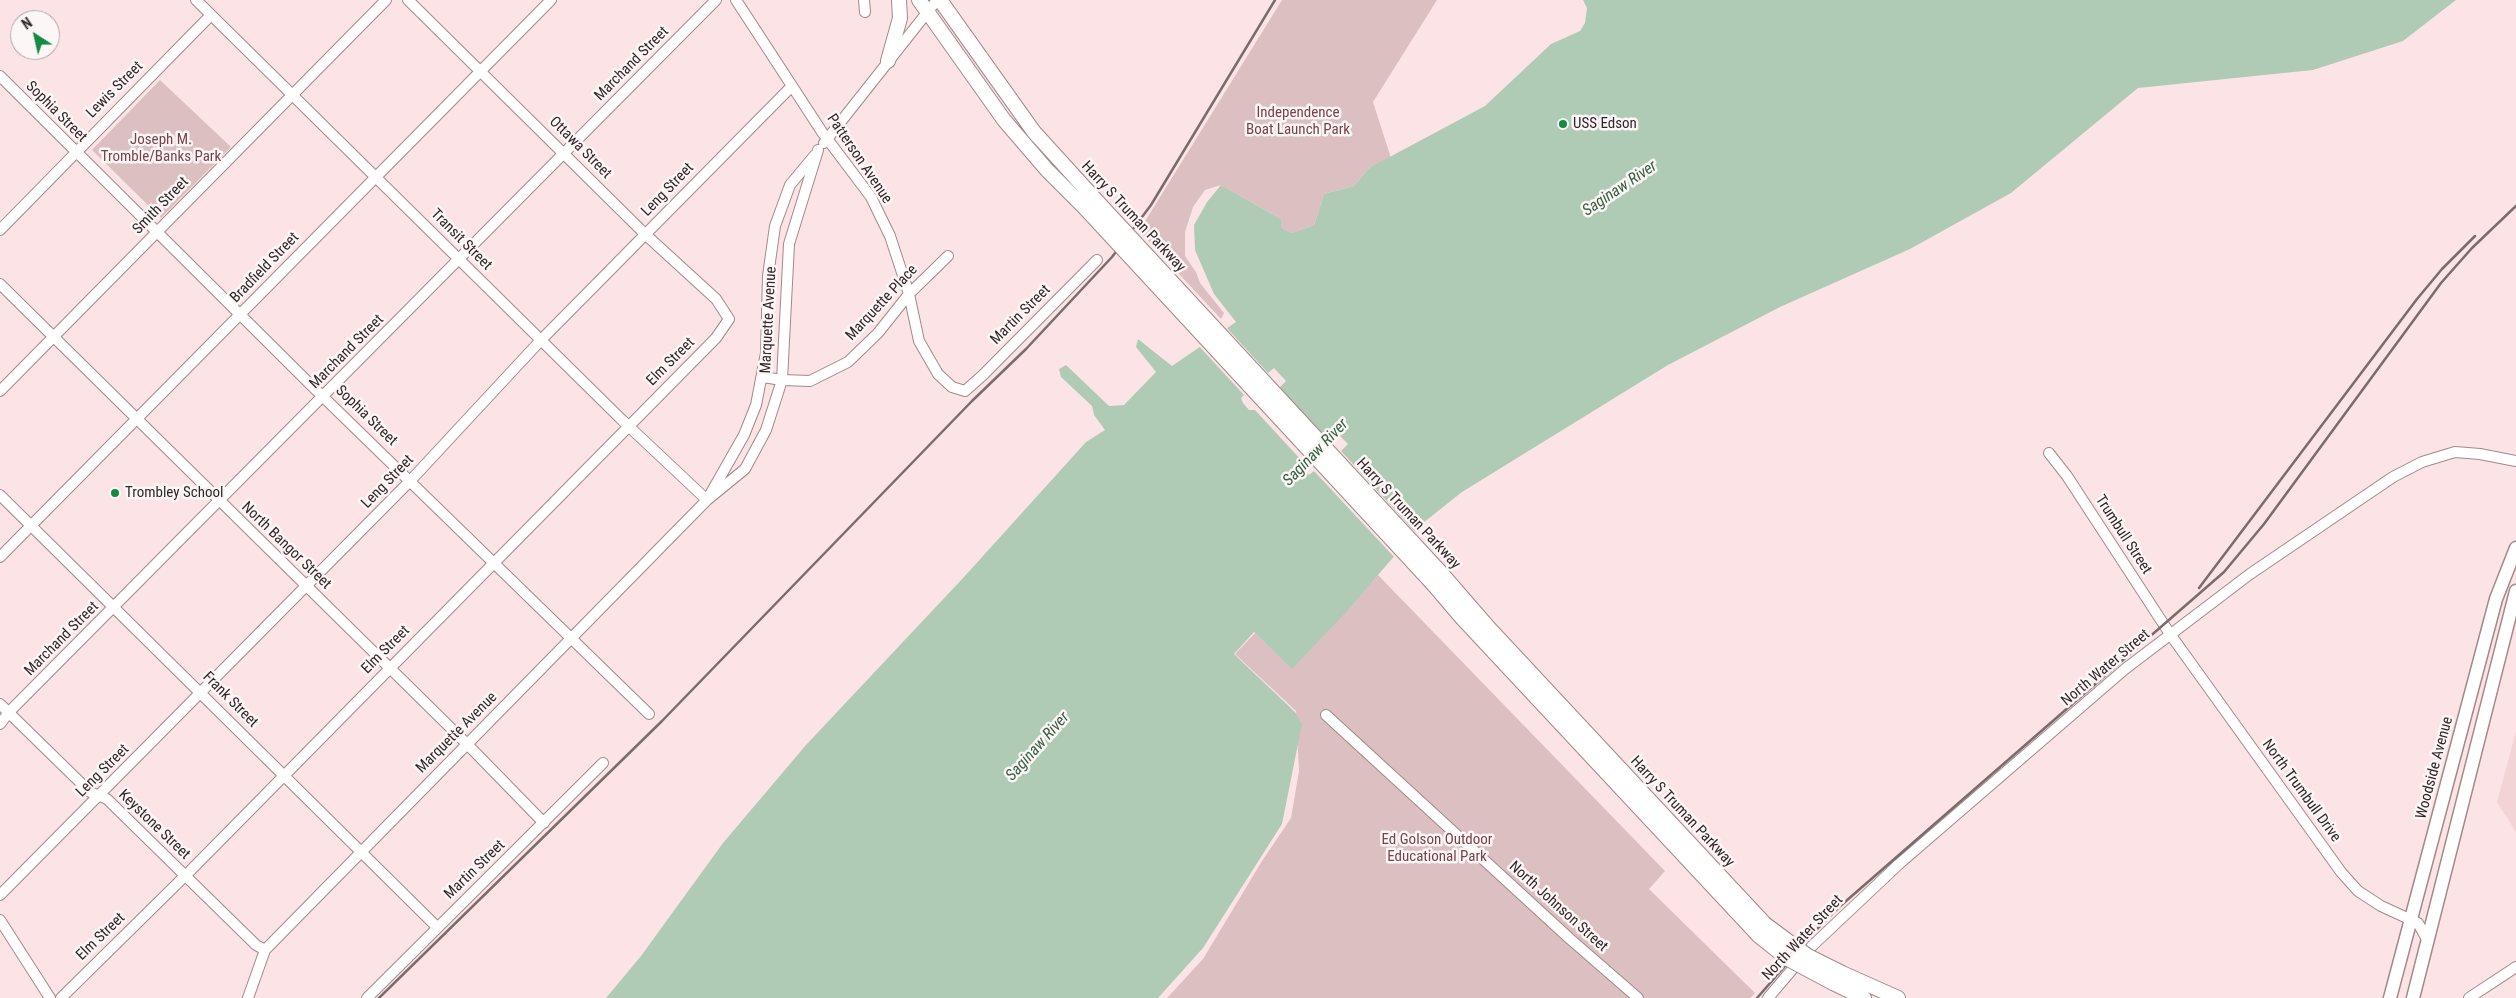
<!DOCTYPE html>
<html>
<head>
<meta charset="utf-8">
<style>
	body { margin:0 }
	#map { position:relative; width:2516px; height:998px; overflow:hidden; background:#fce4e6; font-family:"Roboto Condensed",sans-serif }
	canvas { display:block }
	.north { position:absolute; left:10px; top:10px; width:50px; height:50px; box-sizing:border-box; background:#fdf6f7; border:1px solid #aca3a4; border-radius:50%; rotate:325deg; font-size:14px; font-weight:700; line-height:20px; text-align:center; color:#322728 }
	.north::after { content:''; display:block; margin:auto; width:18px; height:22px; background:#148a44; clip-path:polygon(50% 0,100% 100%,50% 72%,0 100%) }
</style>
</head>
<body>
<div id="map">
<canvas width="2516" height="998"></canvas>
<div class="north">N</div>
</div>
<script>
const g = document.querySelector('canvas').getContext('2d');
g.lineJoin = 'round';
function fill(path, color) {
  g.fillStyle = color;
  g.fill(path, 'evenodd');
}
function shape(rows) {
  const path = new Path2D();
  for (const r of rows) {
    path.moveTo(r[0], r[1]);
    for (let i = 2; i < r.length; i += 2) path.lineTo(r[i], r[i + 1]);
  }
  return path;
}
function strokePath(path, color, width, dash) {
  g.strokeStyle = color;
  g.lineWidth = width;
  g.lineCap = dash ? 'butt' : 'round';
  g.setLineDash(dash || []);
  g.stroke(path);
}
function write(font, color, halo, rows, align = 'center') {
  g.font = font + ' "Roboto Condensed",sans-serif';
  g.lineWidth = 5;
  g.setLineDash([]);
  g.textBaseline = 'middle';
  g.strokeStyle = halo;
  g.fillStyle = color;
  for (const [text, x, y, turn = 0] of rows) {
    g.save();
    g.translate(x, y);
    g.rotate((+turn || 0) * Math.PI / 180);
    g.textAlign = isNaN(turn) ? turn : align;
    if (halo) g.strokeText(text, 0, 0);
    g.fillText(text, 0, 0);
    g.restore();
  }
}
const built = shape([
	[2516,731,2516,832,2497,802]
]);
const green = shape([
	[1282,0,1437,0,1373,102,1391,158,1369,168,1354,186,1324,194,1314,225,1292,233,1281,227,1281,219,1221,185,1205,190,1193,207,1185,232,1185,256,1196,272,1200,283,1224,313,1221,319,1139,231],
	[160,80,231,147,161,218,92,150],
	[1378,575,1665,871,1649,889,1755,993,1750,998,1167,998,1203,959,1262,861,1291,818,1299,771,1296,711,1235,654,1255,633,1292,668]
]);
const water = shape([
	[1583,0,2456,0,2403,41,2313,70,2138,88,2011,193,1910,249,1780,307,1668,365,1462,492,1423,523,1346,612,1292,669,1254,632,1234,654,1295,712,1302,724,1282,824,1203,948,1158,998,606,998,641,956,723,843,806,745,964,577,1086,442,1105,430,1094,415,1092,406,1061,377,1059,369,1066,365,1109,406,1124,405,1156,372,1136,347,1138,339,1172,366,1236,322,1214,294,1195,250,1194,225,1207,202,1221,185,1281,219,1281,227,1292,233,1314,225,1324,194,1354,186,1369,168,1485,106,1551,44,1580,31,1585,23,1587,8]
]);
const pier = shape([
	[1225,326,1268,373,1274,368,1286,381,1279,388,1327,440,1336,432,1348,444,1341,451,1417,534,1396,559,1314,471,1309,475,1303,468,1303,462,1255,410,1249,410,1243,403,1241,398,1244,395,1198,345]
]);
const minor = shape([
	[196,0,622,420,707,500],
	[736,0,822,132,871,197,890,236,909,294,919,341,938,374,952,387,965,391,983,375,1097,260],
	[864,0,865,12],
	[0,76,314,388,649,714],
	[824,143,937,0],
	[0,230,211,15],
	[0,284,467,744,544,823],
	[763,377,782,380,810,381,848,362,878,333,909,294,948,256],
	[0,391,386,0],
	[2049,453,2067,476,2170,634,2341,872,2358,891,2381,906,2418,923,2428,941],
	[711,493,744,435,756,405,766,353,768,276,775,226,790,185,815,155],
	[0,495,437,927],
	[0,557,551,0],
	[0,704,90,792,107,799,256,945,265,950],
	[1326,715,1569,938,1638,998],
	[0,724,9,712,716,0],
	[0,895,411,480,541,340,792,86],
	[0,920,50,998],
	[61,998,191,870,716,338,729,319,716,299,646,235,408,0],
	[248,998,265,950,707,500,745,469,766,430,782,380,789,244,818,150],
	[367,998,603,763],
	[1768,998,1812,946,1899,864,2125,669,2250,574,2393,477,2422,462,2455,452,2480,454,2516,461],
	[2469,998,2516,967]
]);
const tertiary = shape([
	[2390,998,2496,599,2516,548],
	[2413,998,2516,591]
]);
const secondary = shape([
	[919,0,1004,120,1047,170,1084,207],
	[940,0,1034,132,1094,198],
	[888,61,900,18,899,0],
	[1443,575,1489,628,1765,924],
	[1433,584,1462,618,1759,936],
	[1842,973,1898,998],
	[1833,983,1864,998]
]);
const rail = shape([
	[2199,588,2417,299,2442,269,2475,236],
	[379,998,662,721,972,401,1026,349,1112,257,1151,205,1275,0],
	[1757,998,1819,927,1838,908,2224,572,2264,524,2441,283,2472,248,2516,206]
]);
const secondaryBridge = shape([
	[1094,198,1443,575],
	[1084,207,1433,584],
	[1765,924,1808,956,1842,973],
	[1759,936,1788,959,1833,983]
]);
const markers = [
	[1563,124,5,"#148a44"],
	[115,493,5,"#148a44"]
];
const streetNames = [
	["Marchand Street",632,64,-45],
	["Lewis Street",115,90,-45],
	["Sophia Street",56,112,45],
	["Ottawa Street",580,148,45],
	["Patterson Avenue",859,159,56],
	["Leng Street",668,190,-46],
	["Smith Street",161,206,-46],
	["Harry S Truman Parkway",1133,217,47],
	["Transit Street",461,240,45],
	["Bradfield Street",265,268,-46],
	["Marquette Place",882,303,-47],
	["Martin Street",1021,315,-45],
	["Marquette Avenue",769,320,-87],
	["Marchand Street",347,352,-45],
	["Elm Street",671,362,-45],
	["Sophia Street",366,416,44],
	["Leng Street",388,482,-46],
	["Harry S Truman Parkway",1408,514,47],
	["Trumbull Street",2123,535,57],
	["North Bangor Street",286,546,44],
	["Marchand Street",62,639,-45],
	["Elm Street",386,650,-45],
	["North Water Street",2106,668,-40],
	["Frank Street",230,700,45],
	["Marquette Avenue",457,733,-45],
	["Woodside Avenue",2435,768,-75],
	["Leng Street",103,771,-45],
	["North Trumbull Drive",2301,791,54],
	["Harry S Truman Parkway",1682,812,47],
	["Keystone Street",154,825,44],
	["Martin Street",475,870,-44],
	["North Johnson Street",1558,907,42],
	["Elm Street",101,937,-44],
	["North Water Street",1803,938,-47]
];
const parkNames = [
	["Independence",1298,113],
	["Boat Launch Park",1298,130],
	["Joseph M.",161,140],
	["Tromble/Banks Park",161,157],
	["Ed Golson Outdoor",1437,840],
	["Educational Park",1437,857]
];
const poiNames = [
	["USS Edson",1573,124],
	["Trombley School",125,493]
];
const waterNames = [
	["Saginaw River",1620,189,-34],
	["Saginaw River",1316,453,-46],
	["Saginaw River",1038,747,-48]
];
fill(built, '#f2d4d6');
fill(green, '#dcbfc1');
fill(water, '#b0cbb5');
fill(pier, '#fce4e6');
strokePath(minor, '#a3888a', 12);
strokePath(tertiary, '#a3888a', 15);
strokePath(secondary, '#a3888a', 16);
strokePath(minor, '#fff', 10);
strokePath(tertiary, '#fff', 12);
strokePath(secondary, '#fff', 14);
strokePath(rail, '#7a6b6c', 2.5);
strokePath(secondaryBridge, '#a3888a', 16, []);
strokePath(secondaryBridge, '#fff', 14);
for (const [x, y, r, color] of markers) {
  const dot = new Path2D();
  dot.arc(x, y, r, 0, 2 * Math.PI);
  g.fillStyle = color;
  g.fill(dot);
  strokePath(dot, '#fdf6f7', 2);
}
write('15px', '#322728', '#fdf6f7', streetNames);
write('15px', '#774349', '#fdf6f7', parkNames);
write('15px', '#322728', '#fdf6f7', poiNames, 'left');
write('italic 16px', '#366141', '#fdf6f7', waterNames);
</script>
</body>
</html>
